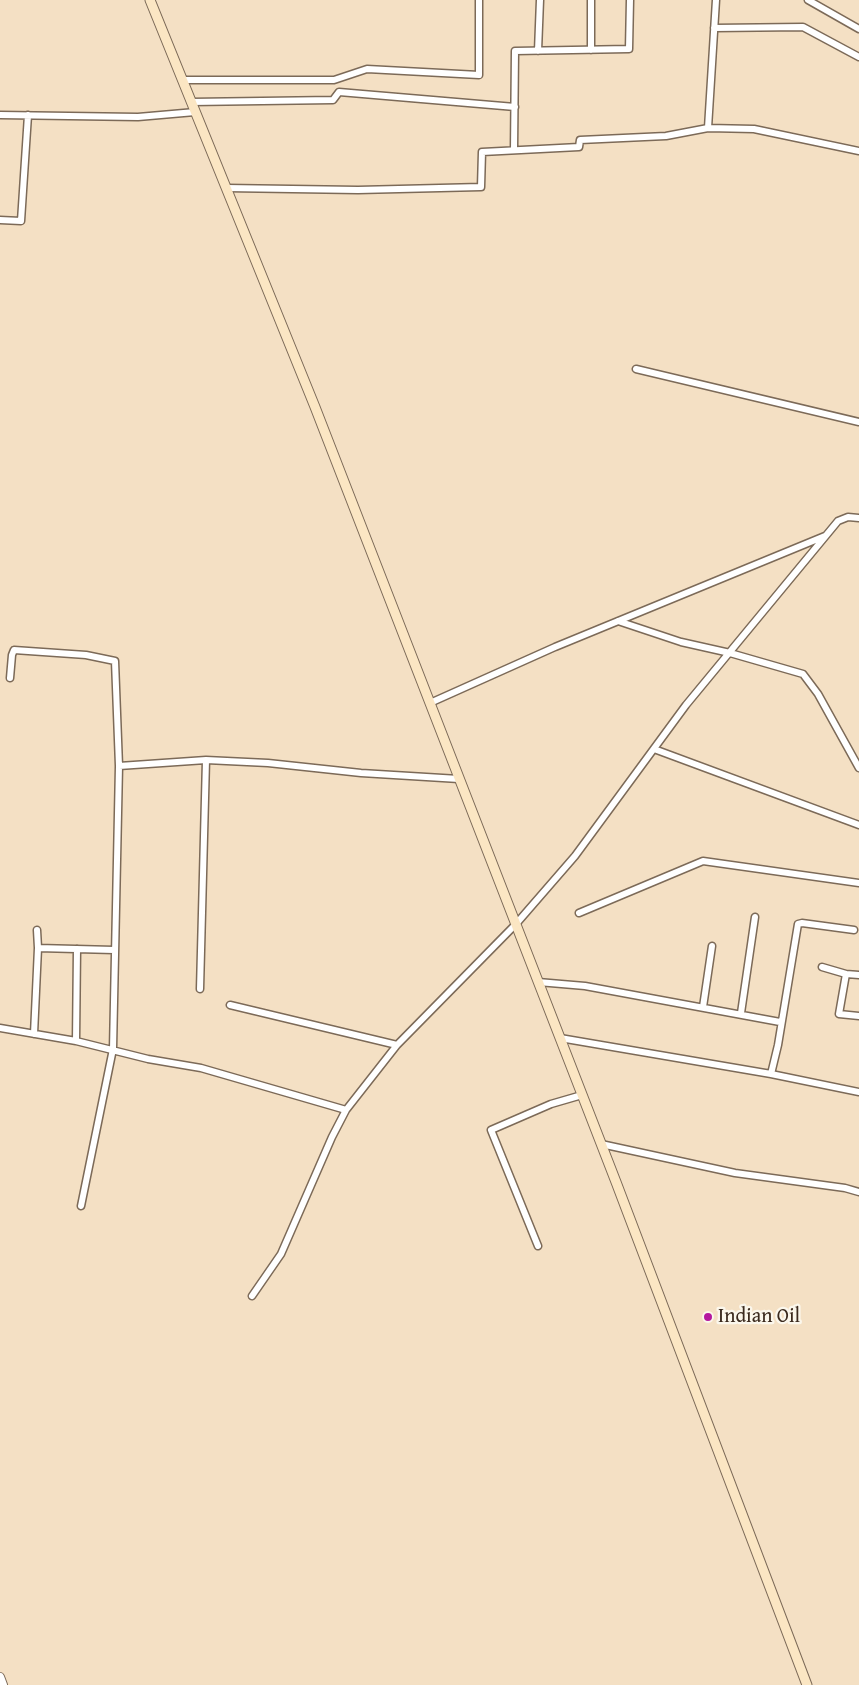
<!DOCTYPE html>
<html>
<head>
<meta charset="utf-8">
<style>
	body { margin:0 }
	canvas { display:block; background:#f4e0c4 }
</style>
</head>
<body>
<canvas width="859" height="1685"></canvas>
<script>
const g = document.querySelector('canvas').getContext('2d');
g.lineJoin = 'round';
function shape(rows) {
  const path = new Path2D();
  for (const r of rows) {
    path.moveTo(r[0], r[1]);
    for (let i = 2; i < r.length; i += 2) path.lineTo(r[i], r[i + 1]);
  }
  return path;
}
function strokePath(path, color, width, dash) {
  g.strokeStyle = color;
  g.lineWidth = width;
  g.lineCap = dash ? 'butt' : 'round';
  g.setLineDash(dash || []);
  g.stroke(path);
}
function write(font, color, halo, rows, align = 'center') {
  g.font = font + ' "Gentium Book Plus",serif';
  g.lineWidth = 4.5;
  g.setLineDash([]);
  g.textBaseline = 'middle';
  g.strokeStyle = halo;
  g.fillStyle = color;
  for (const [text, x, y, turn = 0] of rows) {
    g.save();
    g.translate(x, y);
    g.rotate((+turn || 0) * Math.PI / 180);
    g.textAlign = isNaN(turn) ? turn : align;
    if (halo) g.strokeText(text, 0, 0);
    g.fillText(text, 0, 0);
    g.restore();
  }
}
const minor = shape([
	[591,0,591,50],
	[808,0,859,29],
	[714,28,803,27,859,57],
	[538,51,540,0],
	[183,80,334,80,367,69,479,75,479,0],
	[191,102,333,100,339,92,515,107],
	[0,115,138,117,195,112],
	[708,128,754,129,859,151],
	[514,150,515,51,629,49,630,0],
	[226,188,358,190,481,187,482,152,579,147,580,140,666,136,708,128,716,0],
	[0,220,21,221,28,115],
	[636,369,859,422],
	[618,621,681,642,730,653,803,674,818,694,859,768],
	[10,678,12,655,14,650,86,655,115,661,119,766,113,1049,81,1206],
	[430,703,555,647,825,536],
	[654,749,859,825],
	[119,766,206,760,268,763,361,773,459,779],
	[579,913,703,861,859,883],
	[37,930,38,948],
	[822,967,846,974],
	[859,975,846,974,839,1014,859,1016],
	[538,982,585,986,780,1022],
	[200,989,206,760],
	[230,1005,397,1045],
	[703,1007,712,946],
	[741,1013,755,917],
	[0,1028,76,1041,148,1059,201,1068,346,1110],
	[34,1034,38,948,114,950],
	[560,1038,771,1074,859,1092],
	[76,1041,77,949],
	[771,1074,778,1045,798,924,802,923,854,930],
	[601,1144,735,1173,845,1188,859,1192],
	[538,1246,491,1130,551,1104,582,1095],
	[252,1296,281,1254,332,1137,346,1110,397,1045,516,924,575,856,686,705,838,521,848,517,859,518]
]);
const tertiary = shape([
	[0,1677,3,1685]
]);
const secondary = shape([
	[150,0,315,407,616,1182,807,1685]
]);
const markers = [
	[708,1317,5,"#b5179e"]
];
const poiNames = [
	["Indian Oil",718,1317]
];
strokePath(minor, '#7c6a58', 9);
strokePath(tertiary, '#7c6a58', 10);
strokePath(secondary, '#7c6a58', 11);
strokePath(minor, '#fff', 6);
strokePath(tertiary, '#fff', 8);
strokePath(secondary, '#fbe6c3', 9);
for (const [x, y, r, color] of markers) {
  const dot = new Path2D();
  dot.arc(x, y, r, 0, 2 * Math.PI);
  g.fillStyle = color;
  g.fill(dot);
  strokePath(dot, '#fbf7ec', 2);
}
write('20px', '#3b2a1e', '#fbf7ec', poiNames, 'left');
</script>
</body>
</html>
